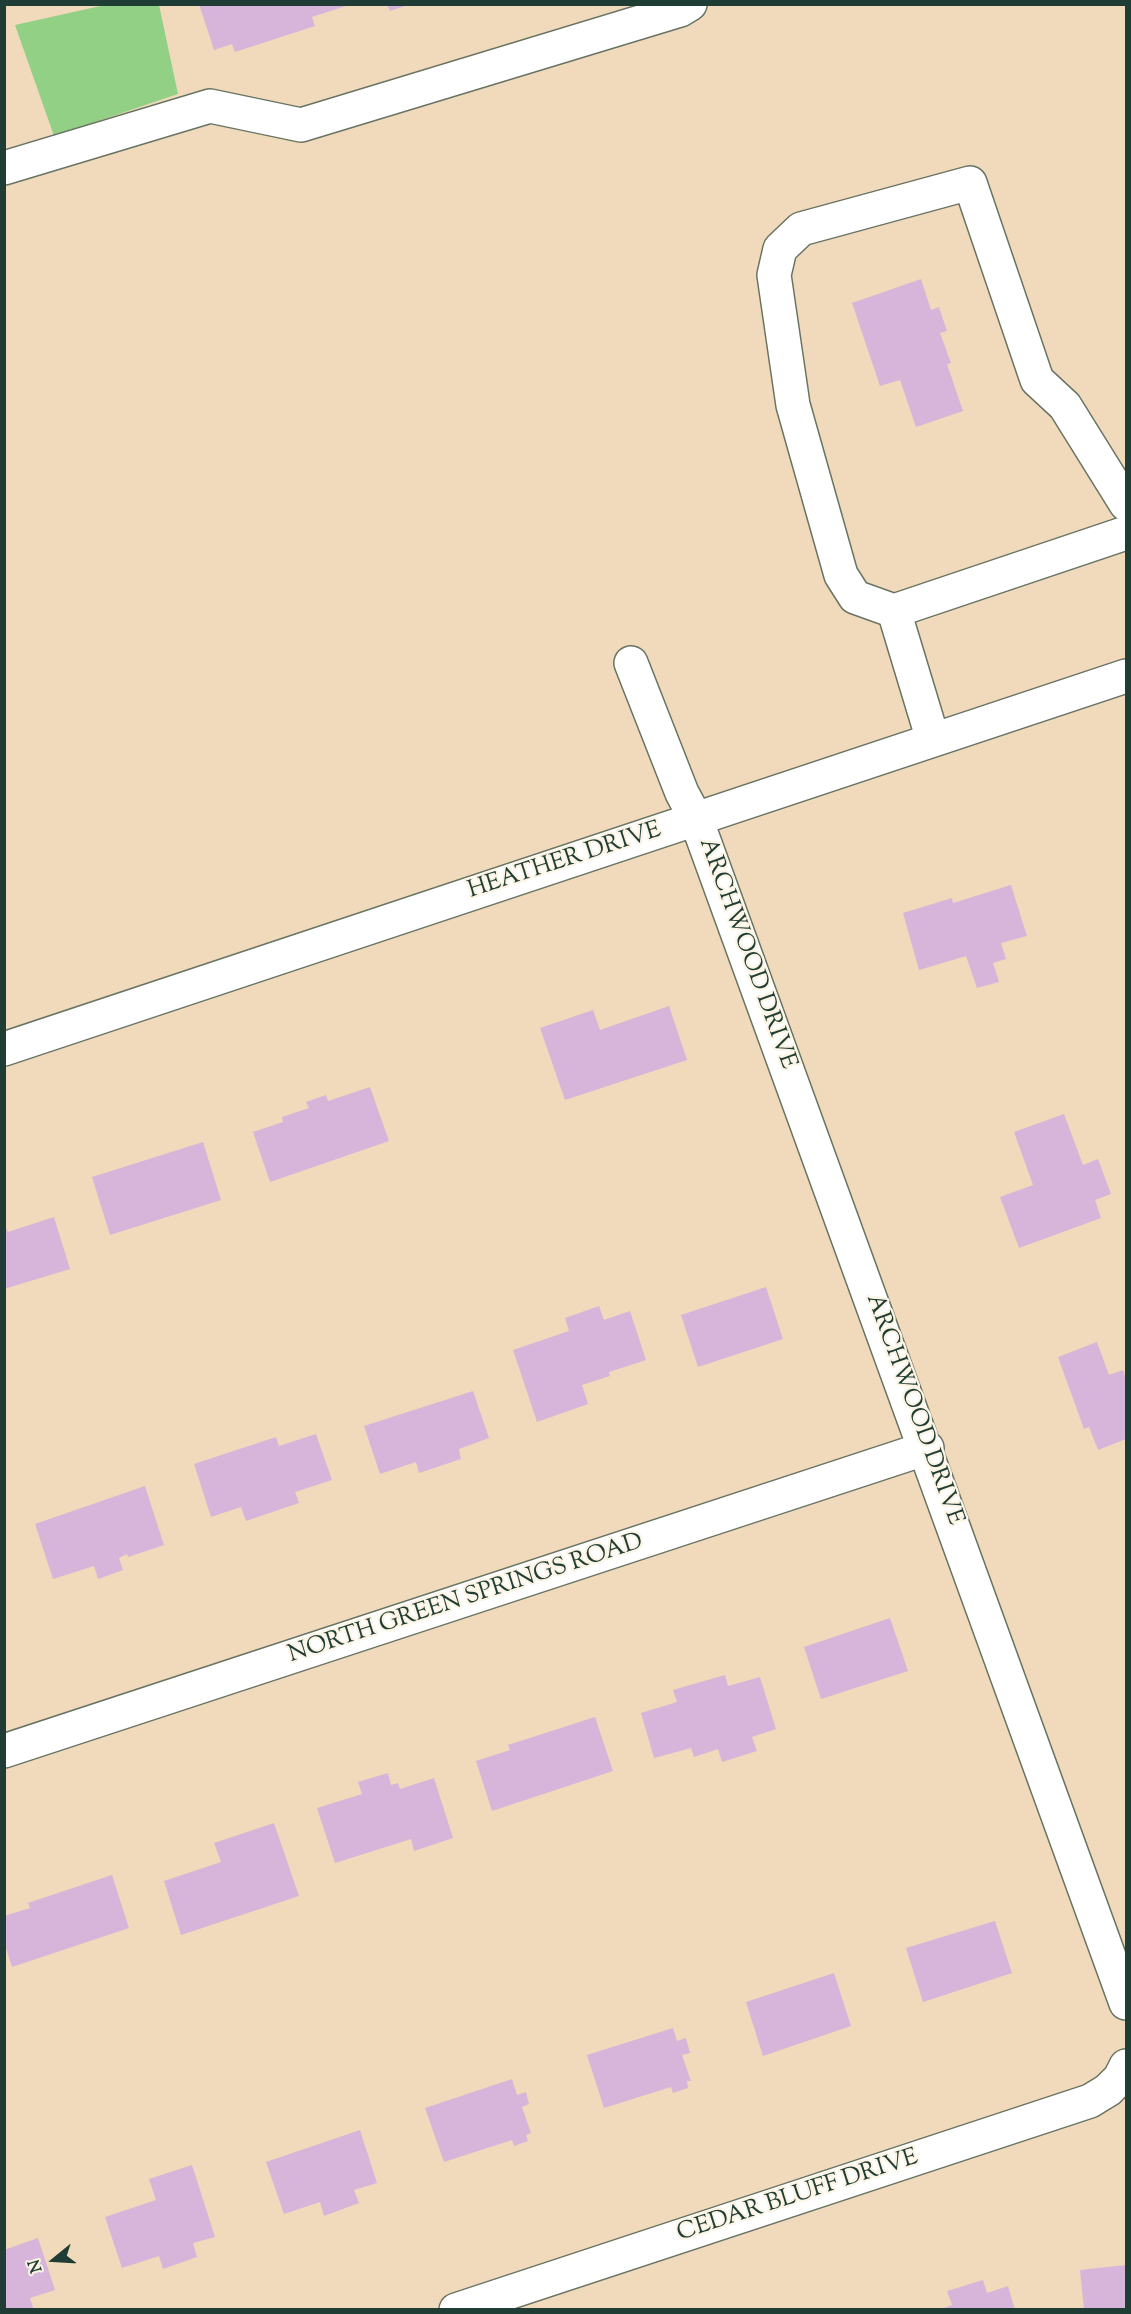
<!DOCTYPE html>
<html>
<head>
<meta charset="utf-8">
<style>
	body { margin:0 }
	#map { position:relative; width:1131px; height:2314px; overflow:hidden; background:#f1dabb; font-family:"Sorts Mill Goudy",serif }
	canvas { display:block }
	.frame { position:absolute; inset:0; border:6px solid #1f3d34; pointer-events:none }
	.north { position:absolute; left:24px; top:2230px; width:60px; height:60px; -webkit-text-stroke:4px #fcf5e5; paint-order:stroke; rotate:252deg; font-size:16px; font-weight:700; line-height:24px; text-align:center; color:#1f3d34 }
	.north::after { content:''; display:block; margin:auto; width:21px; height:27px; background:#1f3d34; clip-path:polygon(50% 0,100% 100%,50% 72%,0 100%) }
</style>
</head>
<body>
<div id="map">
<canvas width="1131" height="2314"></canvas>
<div class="frame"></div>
<div class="north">N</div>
</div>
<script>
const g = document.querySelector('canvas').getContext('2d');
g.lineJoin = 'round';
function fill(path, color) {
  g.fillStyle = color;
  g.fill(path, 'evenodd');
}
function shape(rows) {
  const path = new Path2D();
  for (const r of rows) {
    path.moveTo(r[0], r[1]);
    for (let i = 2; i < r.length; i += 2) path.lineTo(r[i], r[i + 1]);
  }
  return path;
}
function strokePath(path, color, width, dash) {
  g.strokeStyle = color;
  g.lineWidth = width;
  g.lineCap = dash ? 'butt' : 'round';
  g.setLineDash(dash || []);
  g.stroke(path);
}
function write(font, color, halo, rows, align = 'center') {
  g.font = font + ' "Sorts Mill Goudy",serif';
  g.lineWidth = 4.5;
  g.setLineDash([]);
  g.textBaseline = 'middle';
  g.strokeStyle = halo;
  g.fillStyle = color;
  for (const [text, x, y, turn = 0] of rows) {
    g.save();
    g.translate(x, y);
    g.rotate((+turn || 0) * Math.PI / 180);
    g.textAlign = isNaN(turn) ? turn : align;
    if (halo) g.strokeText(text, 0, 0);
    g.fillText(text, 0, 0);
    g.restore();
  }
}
const green = shape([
	[105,5,159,5,178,94,54,136,15,25]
]);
const building = shape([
	[199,4,349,4,349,5,312,17,315,26,235,52,232,44,214,50],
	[387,4,408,4,408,5,390,11],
	[921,279,931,310,939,307,947,331,940,333,951,363,947,364,963,411,916,427,900,380,880,386,852,303],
	[1011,885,1027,936,1001,943,1006,959,993,963,999,982,977,988,966,956,919,970,903,913,952,898,953,903],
	[669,1006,687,1060,565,1100,540,1028,593,1010,600,1030],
	[370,1087,389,1141,270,1182,253,1132,283,1122,282,1117,309,1108,306,1102,326,1095,328,1101],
	[1064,1114,1083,1165,1098,1159,1111,1194,1095,1200,1101,1218,1019,1248,1000,1197,1033,1185,1014,1132],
	[203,1142,221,1200,110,1235,92,1177],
	[54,1217,70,1269,4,1289,4,1224,8,1232],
	[766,1287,783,1339,698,1367,681,1315],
	[599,1306,604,1320,630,1311,646,1360,609,1372,610,1376,582,1385,588,1404,537,1422,513,1350,569,1331,565,1318],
	[1097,1342,1109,1375,1123,1370,1126,1380,1126,1439,1098,1450,1089,1427,1084,1429,1058,1357],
	[473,1391,489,1438,459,1449,461,1459,419,1473,416,1462,380,1474,364,1426],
	[316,1434,332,1480,295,1492,299,1503,246,1521,241,1507,211,1517,194,1464,276,1437,279,1446],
	[145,1486,164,1545,128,1557,127,1554,119,1558,123,1570,98,1579,94,1566,53,1579,35,1524],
	[890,1618,908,1671,821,1699,804,1647],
	[725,1675,728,1686,760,1677,776,1729,752,1737,757,1751,722,1762,718,1749,694,1757,691,1748,654,1758,641,1713,677,1702,673,1690],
	[595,1717,613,1771,492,1811,476,1761,510,1750,508,1745],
	[388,1773,391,1785,398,1783,400,1789,434,1778,453,1838,414,1851,411,1839,335,1863,317,1808,362,1794,358,1782],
	[274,1823,299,1896,181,1935,164,1881,221,1862,214,1843],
	[112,1875,129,1928,12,1967,4,1942,4,1916,30,1908,28,1903],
	[995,1921,1012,1973,923,2002,906,1948],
	[834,1973,851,2026,763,2056,746,2002],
	[673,2028,677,2041,686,2038,690,2053,682,2055,691,2081,687,2081,688,2088,673,2093,671,2087,604,2108,587,2055],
	[512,2079,517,2095,526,2092,529,2104,522,2107,531,2133,526,2135,528,2141,514,2146,512,2140,444,2162,425,2108],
	[360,2130,377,2183,354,2190,359,2203,324,2216,320,2202,284,2214,266,2162],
	[192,2165,215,2237,193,2243,197,2257,163,2269,159,2256,122,2268,105,2217,156,2200,149,2179],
	[38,2238,55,2290,30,2298,34,2310,4,2310,4,2250],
	[1126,2265,1126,2310,1084,2310,1080,2270],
	[983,2280,987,2293,1008,2286,1015,2310,939,2310,952,2305,947,2291]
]);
const minor = shape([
	[4,168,210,106,301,125,680,10,690,4],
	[894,611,855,597,841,575,793,405,774,275,780,249,801,229,970,183,1037,380,1065,406,1126,504],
	[631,663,682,793,696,819,1126,2003],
	[933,740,894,611,1126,533],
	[4,1049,1126,676],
	[4,1751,927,1448],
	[456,2310,1090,2101,1108,2090,1120,2078,1126,2066]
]);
const streetNames = [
	["HEATHER DRIVE",565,862,-18],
	["ARCHWOOD DRIVE",746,954,70],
	["ARCHWOOD DRIVE",913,1410,70],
	["NORTH GREEN SPRINGS ROAD",466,1600,-18],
	["CEDAR BLUFF DRIVE",798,2197,-18]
];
fill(green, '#92d086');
fill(building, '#d7b4d9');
strokePath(minor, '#687463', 36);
strokePath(minor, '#fff', 33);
write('24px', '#1f3d34', '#fcf5e5', streetNames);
</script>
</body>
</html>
